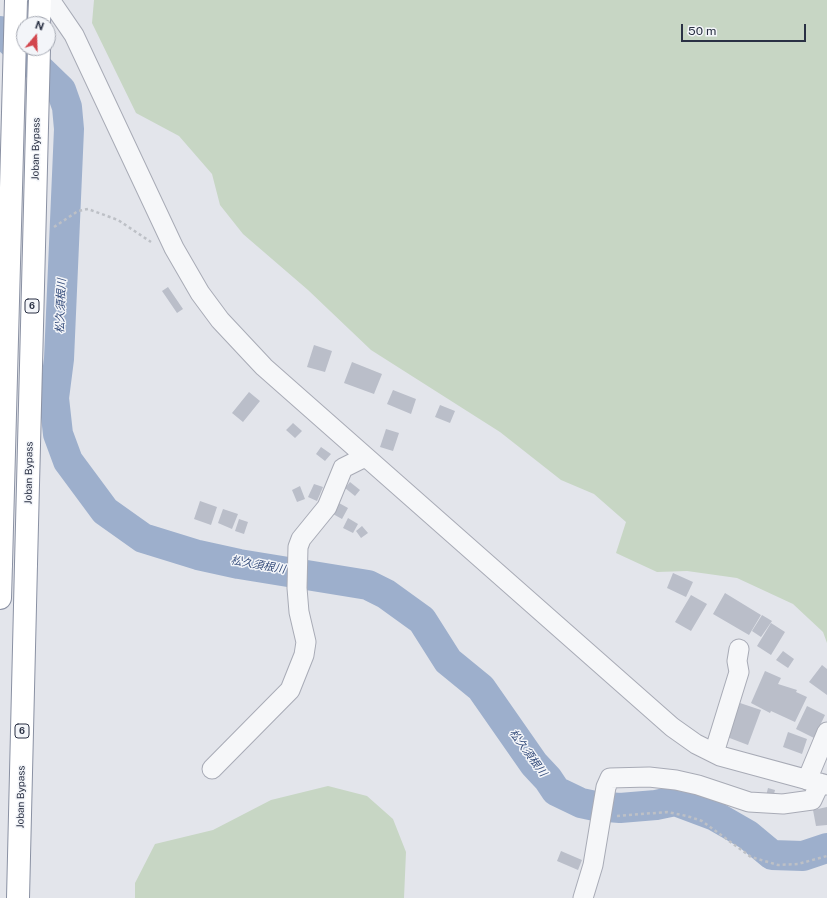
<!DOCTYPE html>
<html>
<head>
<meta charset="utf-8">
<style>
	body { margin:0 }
	#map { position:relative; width:827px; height:898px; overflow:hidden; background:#e3e5eb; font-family:"Public Sans",sans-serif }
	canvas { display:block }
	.north { position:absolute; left:16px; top:16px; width:40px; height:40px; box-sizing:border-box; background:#f3f5f9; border:1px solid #a3a7b1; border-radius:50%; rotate:19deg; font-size:11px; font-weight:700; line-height:16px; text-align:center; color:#2a3144 }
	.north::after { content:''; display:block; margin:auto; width:14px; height:18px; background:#d2464d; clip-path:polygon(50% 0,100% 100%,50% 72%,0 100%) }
	.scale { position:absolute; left:681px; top:24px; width:125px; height:18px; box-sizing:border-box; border:2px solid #2a3144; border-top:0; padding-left:5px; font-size:12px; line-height:14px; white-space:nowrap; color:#2a3144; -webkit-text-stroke:3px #f3f5f9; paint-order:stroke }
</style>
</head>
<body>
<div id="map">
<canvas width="827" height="898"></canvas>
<div class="north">N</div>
<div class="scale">50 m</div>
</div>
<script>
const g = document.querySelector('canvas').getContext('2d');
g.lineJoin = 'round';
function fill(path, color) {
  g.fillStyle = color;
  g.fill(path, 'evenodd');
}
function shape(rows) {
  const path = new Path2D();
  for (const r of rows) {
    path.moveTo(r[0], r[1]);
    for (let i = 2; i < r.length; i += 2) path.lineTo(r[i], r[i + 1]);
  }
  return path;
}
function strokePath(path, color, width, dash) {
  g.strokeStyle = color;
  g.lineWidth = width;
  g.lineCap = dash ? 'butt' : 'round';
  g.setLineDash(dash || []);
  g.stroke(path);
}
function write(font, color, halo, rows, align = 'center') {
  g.font = font + ' "Public Sans","Noto Sans JP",sans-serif';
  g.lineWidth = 3;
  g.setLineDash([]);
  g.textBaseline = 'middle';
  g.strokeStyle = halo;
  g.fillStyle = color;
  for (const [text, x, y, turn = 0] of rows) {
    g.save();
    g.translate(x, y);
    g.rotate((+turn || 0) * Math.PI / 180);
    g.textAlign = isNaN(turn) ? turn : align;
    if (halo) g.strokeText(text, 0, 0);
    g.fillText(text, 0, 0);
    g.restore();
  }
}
const green = shape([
	[94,0,827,0,827,643,823,632,793,604,737,578,687,571,657,572,616,553,626,522,594,494,561,480,500,432,371,350,308,290,243,234,220,205,212,174,179,136,136,113,92,23],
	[328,786,367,796,393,819,406,852,404,898,135,898,135,883,155,844,213,830,271,800]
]);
const river = shape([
	[0,31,61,90,67,107,69,129,59,359,54,398,58,434,68,461,105,511,143,538,198,555,239,564,368,585,386,594,422,620,448,661,481,688,534,764,548,779,556,791,581,803,595,806,620,808,656,805,675,801,715,816,748,835,772,855,803,856,827,848]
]);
const building = shape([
	[168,287,183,309,177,313,162,291],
	[314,345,332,351,325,372,307,367],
	[352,362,382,374,374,394,344,383],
	[393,390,416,399,411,414,387,404],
	[249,392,260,401,243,422,232,413],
	[440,405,455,411,450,423,435,417],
	[293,423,302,431,295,438,286,430],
	[386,429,399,433,393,451,380,447],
	[321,447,331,454,325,461,316,454],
	[350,482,360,490,355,496,345,488],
	[314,484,323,487,317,501,308,497],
	[300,486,305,499,297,502,292,490],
	[200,501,217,507,211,525,194,519],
	[339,503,348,508,342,519,333,514],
	[223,509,238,514,232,529,218,523],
	[348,518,358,524,353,533,343,528],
	[239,519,248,522,244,534,235,531],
	[362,526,368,533,361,538,356,531],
	[673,573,693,582,686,597,667,588],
	[725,593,761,615,749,635,713,614],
	[691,595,707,604,691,631,675,622],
	[762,615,772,621,761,637,752,631],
	[771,623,785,632,771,655,757,646],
	[783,651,794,659,788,668,776,660],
	[822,665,827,669,827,695,809,682],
	[765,671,781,678,778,684,797,690,796,692,807,697,795,722,771,711,770,713,751,703],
	[740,703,761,710,748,745,727,737],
	[807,706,825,715,814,738,796,729],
	[788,732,807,739,802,754,783,747],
	[768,788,775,790,773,798,766,796],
	[827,807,827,825,816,826,813,810],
	[561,851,582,860,578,870,557,861]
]);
const path = shape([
	[54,227,78,211,88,209,118,220,151,242],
	[617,816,667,812,687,816,702,821,751,857,778,865,798,864,827,856]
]);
const street = shape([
	[50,0,74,35,174,248,200,293,220,320,264,367,672,727,696,744,720,756,827,785],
	[714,753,739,672,737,661,739,649],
	[212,769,290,690,304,655,306,642,299,612,297,588,298,547,301,539,327,507,343,468,365,457],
	[807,780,827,732],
	[583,898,593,865,606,787,610,778,649,777,676,780,698,785,749,802,783,804,812,800,820,783]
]);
const highway = shape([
	[39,24,40,0],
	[0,598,1,564],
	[18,898,26,564]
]);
const highwayBridge = shape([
	[1,564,16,0],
	[26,564,39,48]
]);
const shields = [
	[32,306,14],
	[22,731,14]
];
const shieldNames = [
	["6",32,306],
	["6",22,731]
];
const streetNames = [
	["Joban Bypass",36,149,-89],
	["Joban Bypass",29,473,-89],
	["Joban Bypass",21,797,-89]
];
const waterNames = [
	["松久須根川",61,306,-88],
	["松久須根川",258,565,10],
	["松久須根川",528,753,54]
];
fill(green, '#c7d6c4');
strokePath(river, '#9dafcc', 30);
fill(building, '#babec9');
strokePath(street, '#a8abb6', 21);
strokePath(highway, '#8a91a3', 24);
strokePath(path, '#bdc0c6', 2.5, [3, 3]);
strokePath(street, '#f6f7f9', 19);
strokePath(highway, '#fff', 22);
strokePath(highwayBridge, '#8a91a3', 24, []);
strokePath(highwayBridge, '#fff', 22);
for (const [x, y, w] of shields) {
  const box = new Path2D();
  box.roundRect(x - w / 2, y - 7, w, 14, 3);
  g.fillStyle = '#f3f5f9';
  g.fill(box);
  strokePath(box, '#2a3144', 1);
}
write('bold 9px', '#2a3144', null, shieldNames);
write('10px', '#2a3144', '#f3f5f9', streetNames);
write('italic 11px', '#334b7a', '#f3f5f9', waterNames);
</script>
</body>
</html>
